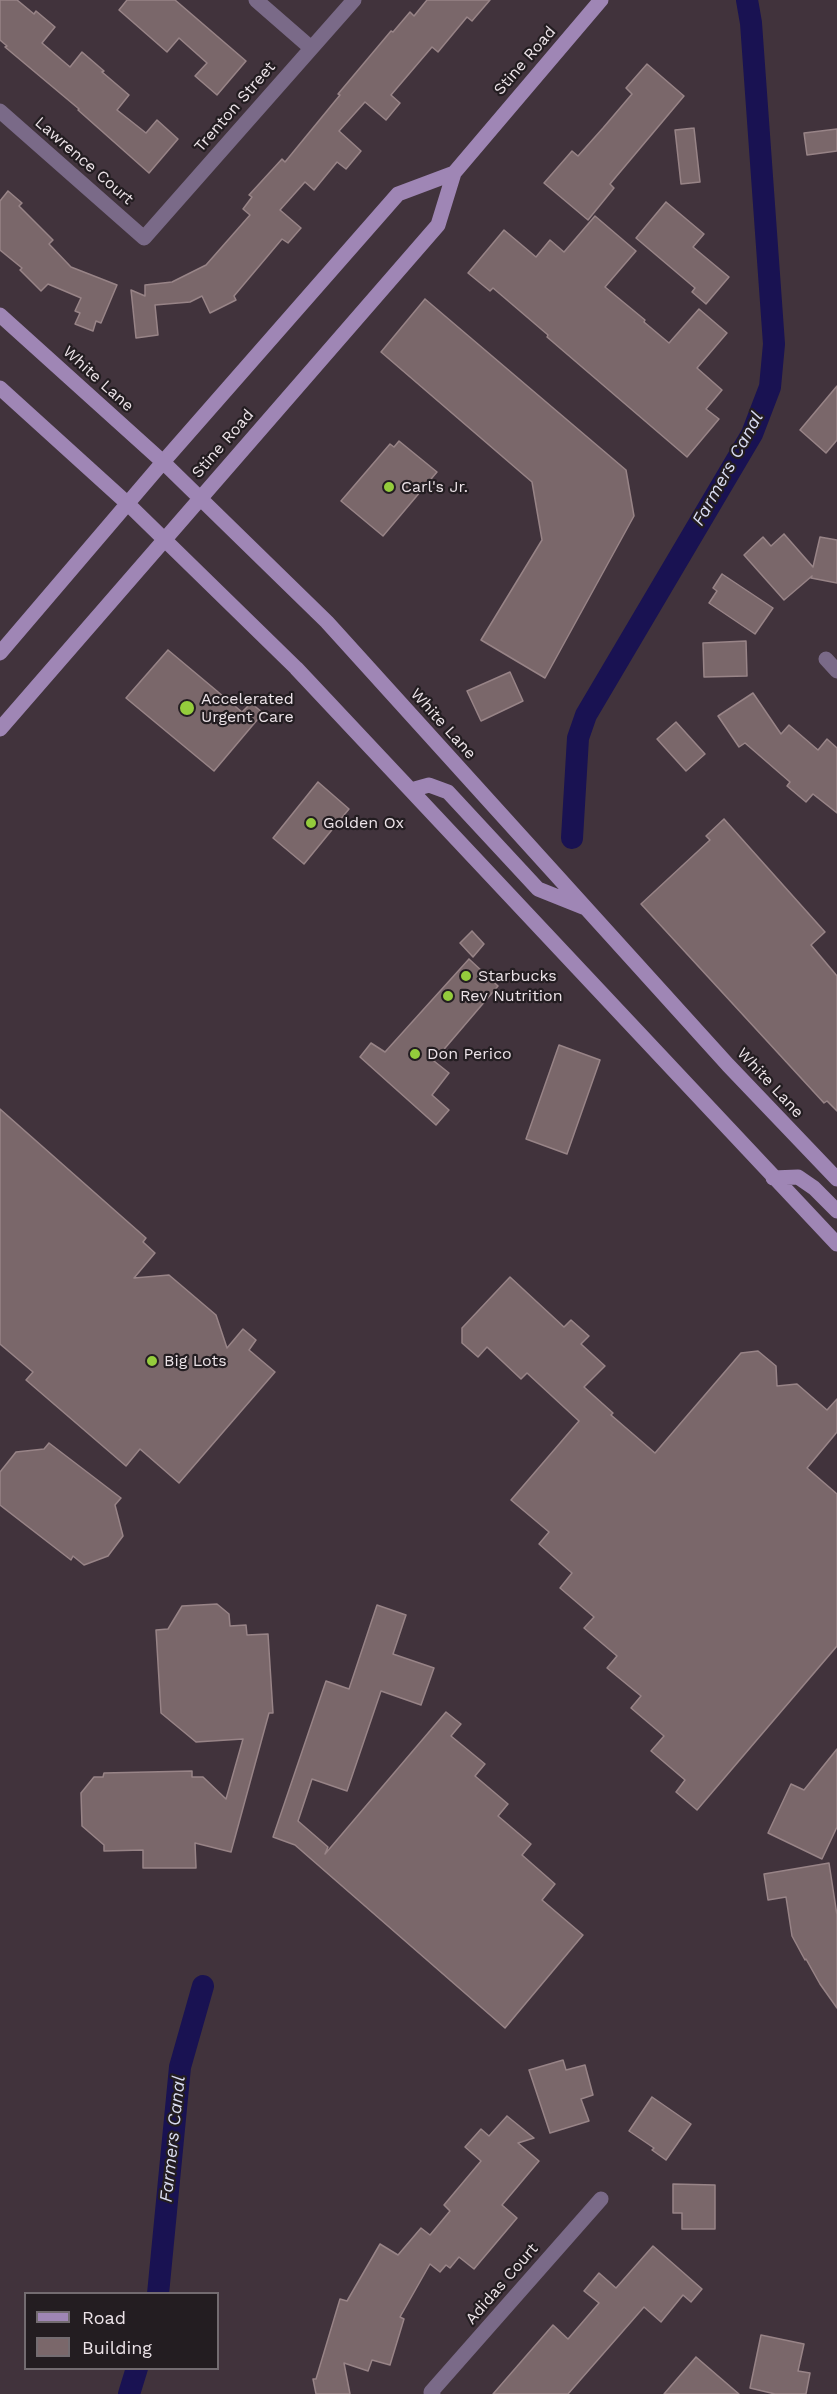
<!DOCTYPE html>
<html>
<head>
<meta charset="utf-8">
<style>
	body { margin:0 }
	#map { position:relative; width:837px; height:2394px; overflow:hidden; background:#41333c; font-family:"Work Sans",sans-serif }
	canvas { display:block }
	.legend { position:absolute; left:24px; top:2292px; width:195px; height:78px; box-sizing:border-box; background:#231d21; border:2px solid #736c71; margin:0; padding:8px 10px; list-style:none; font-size:18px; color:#ece3e8 }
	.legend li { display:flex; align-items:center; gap:12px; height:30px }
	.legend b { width:30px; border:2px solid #736c71 }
</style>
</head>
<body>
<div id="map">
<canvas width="837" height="2394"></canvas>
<ul class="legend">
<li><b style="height:8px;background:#9f86b5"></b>Road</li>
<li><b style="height:16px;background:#7a676a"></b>Building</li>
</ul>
</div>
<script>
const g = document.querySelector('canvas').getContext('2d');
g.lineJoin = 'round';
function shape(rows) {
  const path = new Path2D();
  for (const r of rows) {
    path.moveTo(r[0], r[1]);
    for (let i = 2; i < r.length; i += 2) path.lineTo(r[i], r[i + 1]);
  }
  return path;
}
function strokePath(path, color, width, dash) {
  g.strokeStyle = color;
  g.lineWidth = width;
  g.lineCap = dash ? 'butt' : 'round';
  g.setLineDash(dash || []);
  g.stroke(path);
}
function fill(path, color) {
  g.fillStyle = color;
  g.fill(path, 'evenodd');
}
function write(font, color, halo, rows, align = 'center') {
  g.font = font + ' "Work Sans",sans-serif';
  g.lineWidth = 4.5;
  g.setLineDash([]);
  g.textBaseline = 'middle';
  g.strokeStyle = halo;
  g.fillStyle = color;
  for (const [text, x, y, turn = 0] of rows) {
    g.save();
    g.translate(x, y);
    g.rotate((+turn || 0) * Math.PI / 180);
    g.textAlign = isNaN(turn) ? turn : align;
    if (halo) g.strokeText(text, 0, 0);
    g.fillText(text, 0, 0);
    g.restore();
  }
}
const canal = shape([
	[572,838,578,738,586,715,752,434,770,387,774,344,751,23,747,0],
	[158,2294,180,2067,203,1986],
	[129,2394,137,2368]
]);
const building = shape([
	[0,0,17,0,34,14,36,11,55,27,42,43,70,67,82,52,104,71,102,72,129,95,117,110,146,133,157,120,178,139,149,173,78,110,79,109,5,47,7,46,0,40,0,0],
	[127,0,175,0,246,61,217,95,195,76,207,63,179,38,167,52,119,10,127,0],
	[427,0,490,0,472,21,467,17,438,52,432,47,391,95,400,103,386,120,365,102,339,131,361,151,346,169,337,162,314,190,305,182,280,210,301,228,288,243,282,239,234,296,236,300,210,313,202,296,190,302,155,305,158,335,136,338,131,290,145,296,145,285,172,282,206,265,250,215,243,209,252,197,249,195,282,159,285,162,340,95,338,94,391,31,393,32,410,12,414,16,427,0],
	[647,64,684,96,610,184,614,188,588,220,544,183,572,151,578,156,603,128,632,94,626,88,647,64],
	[694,128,700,182,681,184,675,130,694,128],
	[837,129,837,151,807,155,804,133,837,129],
	[8,191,22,203,19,206,53,240,49,244,71,267,117,285,101,323,96,321,93,331,75,324,80,313,75,311,81,298,48,284,41,291,20,270,22,268,0,250,0,201,8,191],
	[666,202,704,234,693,247,729,277,706,304,692,292,695,288,636,238,666,202],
	[595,216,636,251,605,287,645,320,644,322,669,343,699,309,727,333,697,368,722,390,706,409,719,419,687,457,547,337,548,335,493,288,490,291,468,273,504,230,536,257,550,240,564,252,595,216],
	[425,299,626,470,634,516,545,678,481,640,542,540,532,482,381,352,425,299],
	[837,386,837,440,826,453,800,430,837,386],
	[399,441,437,472,383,536,341,501,390,444,394,447,399,441],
	[784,534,813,567,820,537,837,540,837,583,811,578,812,576,784,600,744,555,763,537,771,546,784,534],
	[722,574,773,608,755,634,709,603,717,591,713,588,722,574],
	[746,641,747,676,704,677,703,643,746,641],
	[168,650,242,712,251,703,263,713,214,771,126,698,168,650],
	[510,672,523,701,481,721,467,691,510,672],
	[753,693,781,734,789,725,818,750,827,739,837,748,837,813,813,794,806,802,787,786,790,782,745,743,739,747,718,716,753,693],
	[676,722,705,754,686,771,657,739,676,722],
	[318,782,349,809,304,864,273,838,318,782],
	[724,819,825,932,811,945,837,976,837,1111,827,1101,824,1103,641,904,710,840,706,836,724,819],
	[472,931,484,944,473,957,460,943,472,931],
	[469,959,498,986,434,1061,449,1073,432,1095,449,1110,436,1125,360,1057,371,1043,385,1052,469,959],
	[559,1045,600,1060,567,1154,526,1139,559,1045],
	[0,1109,146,1238,143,1242,155,1253,134,1278,169,1275,216,1315,227,1348,243,1329,256,1340,249,1350,275,1372,179,1483,140,1449,126,1466,26,1380,33,1372,0,1344,0,1109],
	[510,1277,564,1327,571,1320,589,1336,581,1344,605,1366,584,1387,613,1413,611,1415,655,1453,741,1353,758,1351,776,1366,777,1386,797,1384,827,1410,837,1399,837,1432,807,1468,837,1494,837,1646,697,1810,676,1792,685,1780,651,1751,664,1736,631,1708,641,1696,607,1668,617,1656,584,1628,594,1617,560,1588,572,1573,539,1544,549,1532,511,1500,579,1421,527,1373,521,1379,487,1347,478,1357,462,1343,462,1328,510,1277],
	[49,1443,121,1498,115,1505,123,1536,108,1556,84,1565,73,1556,71,1560,0,1505,0,1472,16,1452,44,1449,49,1443],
	[217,1604,229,1614,230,1626,246,1625,247,1635,268,1634,273,1713,269,1713,231,1852,195,1843,196,1868,143,1868,143,1850,104,1851,104,1845,82,1826,81,1793,94,1777,103,1777,104,1773,192,1771,192,1777,203,1777,226,1799,243,1739,196,1742,161,1713,156,1630,168,1629,182,1606,217,1604],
	[377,1605,406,1615,393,1654,434,1668,421,1705,381,1691,347,1791,312,1779,298,1821,328,1847,325,1854,446,1712,461,1724,451,1736,485,1764,475,1776,508,1804,498,1816,531,1844,522,1855,555,1884,542,1900,583,1935,505,2028,295,1845,273,1837,326,1681,349,1689,377,1605],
	[837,1749,837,1827,822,1859,768,1833,791,1784,804,1790,837,1749],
	[829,1863,837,1915,837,2008,820,1984,806,1959,805,1960,792,1936,786,1897,768,1900,764,1874,829,1863],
	[563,2060,566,2070,585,2065,593,2095,581,2099,589,2121,550,2133,529,2070,563,2060],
	[652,2097,691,2124,666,2160,652,2150,654,2148,629,2131,652,2097],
	[507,2116,534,2138,518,2143,539,2161,502,2205,517,2218,474,2269,459,2257,450,2268,446,2265,440,2272,430,2264,400,2317,404,2319,390,2365,372,2360,368,2371,344,2363,350,2394,316,2394,313,2379,316,2379,340,2299,347,2301,380,2244,398,2255,421,2228,430,2235,450,2211,444,2205,481,2161,465,2147,481,2129,489,2136,507,2116],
	[673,2184,715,2185,715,2229,682,2229,682,2213,673,2213,673,2184],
	[653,2246,702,2289,691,2302,683,2295,661,2322,644,2307,568,2394,493,2394,553,2325,568,2339,599,2303,584,2291,599,2273,616,2288,653,2246],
	[761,2335,804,2344,798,2371,810,2373,806,2394,775,2394,750,2388,761,2335],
	[696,2357,739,2394,664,2394,696,2357]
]);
const street = shape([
	[256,0,311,48],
	[0,111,144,238,354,0],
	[826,659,837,671],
	[433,2394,431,2392,601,2199]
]);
const secondary = shape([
	[0,315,163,462,327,622,728,1065,837,1179],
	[0,388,128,504,296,668,837,1244],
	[0,653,163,462,398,194,454,173],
	[0,729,438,225,454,173,601,0],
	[411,790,429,785,448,792,538,889,583,907],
	[773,1178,798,1177,814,1188,837,1211]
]);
const markers = [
	[389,487,6,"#94cc3c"],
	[187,708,8,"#94cc3c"],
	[311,823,6,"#94cc3c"],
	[466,976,6,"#94cc3c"],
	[448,996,6,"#94cc3c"],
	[415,1054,6,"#94cc3c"],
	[152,1361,6,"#94cc3c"]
];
const streetNames = [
	["Stine Road",525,61,-49],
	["Trenton Street",235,107,-49],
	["Lawrence Court",84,161,41],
	["White Lane",98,379,42],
	["Stine Road",223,444,-49],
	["White Lane",443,724,48],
	["White Lane",770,1083,47],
	["Adidas Court",502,2284,-49]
];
const poiNames = [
	["Carl's Jr.",401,487],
	["Accelerated",201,699],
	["Urgent Care",201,717],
	["Golden Ox",323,823],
	["Starbucks",478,976],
	["Rev Nutrition",460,996],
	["Don Perico",427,1054],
	["Big Lots",164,1361]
];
const waterNames = [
	["Farmers Canal",728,469,-61],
	["Farmers Canal",173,2139,-84]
];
strokePath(canal, '#191252', 22);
fill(building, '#7a676a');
strokePath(building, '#988487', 1.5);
strokePath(street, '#7a6a88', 15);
strokePath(secondary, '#9f86b5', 15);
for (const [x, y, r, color] of markers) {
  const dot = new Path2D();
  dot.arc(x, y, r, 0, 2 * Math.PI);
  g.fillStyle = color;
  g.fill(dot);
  strokePath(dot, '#231d21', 2);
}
write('16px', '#ece3e8', '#231d21', streetNames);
write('16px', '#ece3e8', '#231d21', poiNames, 'left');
write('italic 18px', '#d9dcf1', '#231d21', waterNames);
</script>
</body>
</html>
